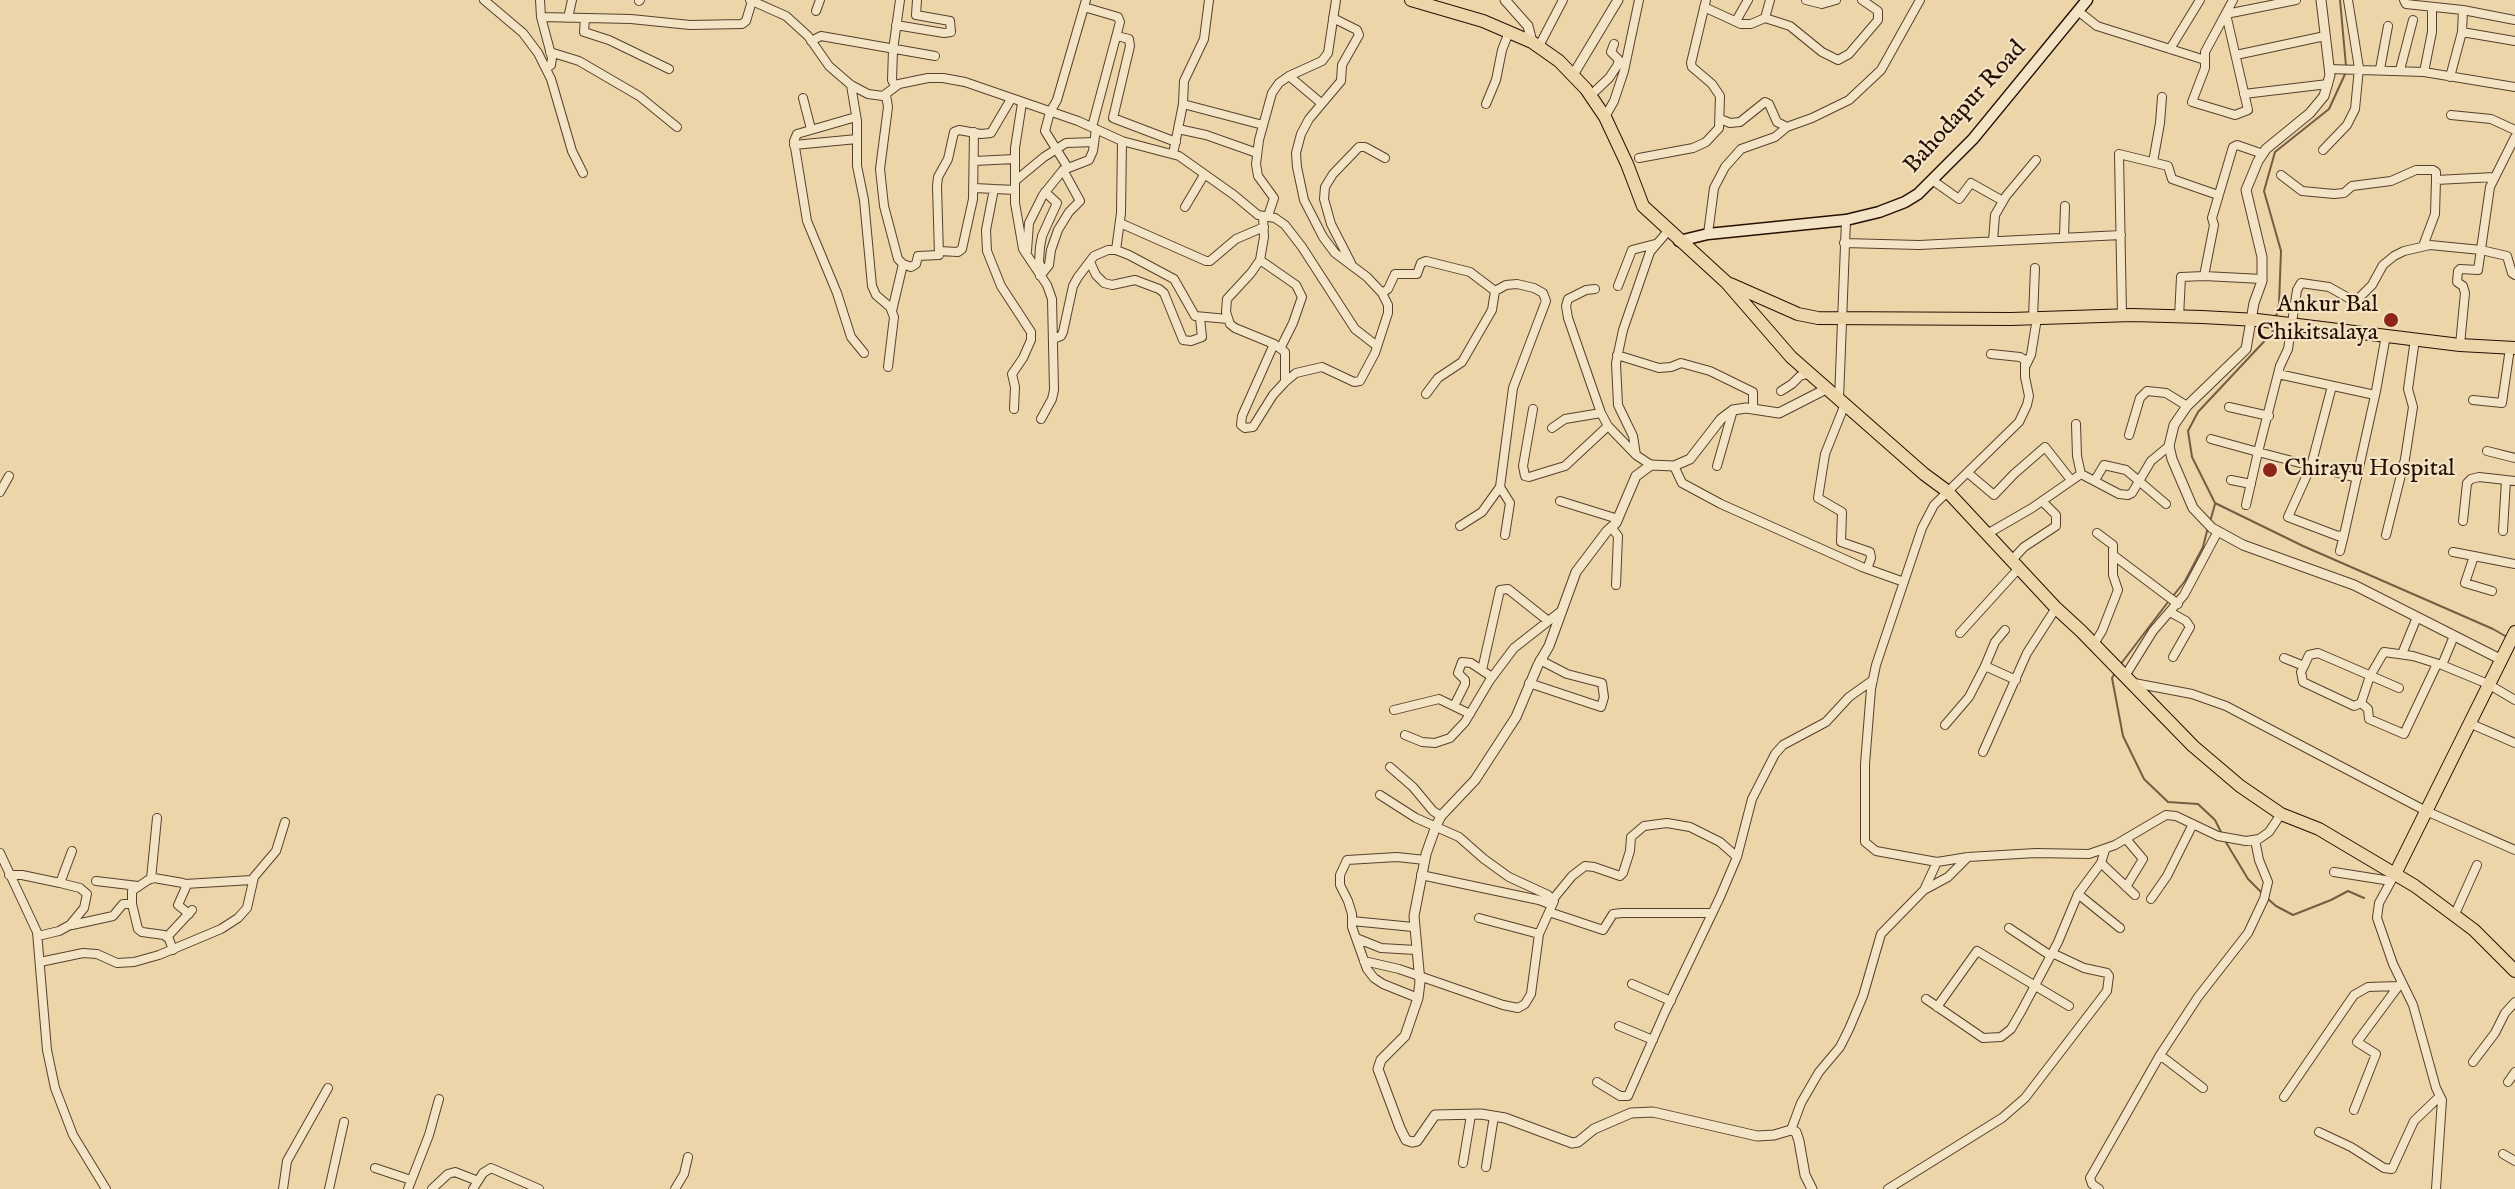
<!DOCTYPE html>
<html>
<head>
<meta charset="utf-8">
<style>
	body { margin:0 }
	canvas { display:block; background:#ecd5a8 }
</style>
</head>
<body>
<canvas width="2515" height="1189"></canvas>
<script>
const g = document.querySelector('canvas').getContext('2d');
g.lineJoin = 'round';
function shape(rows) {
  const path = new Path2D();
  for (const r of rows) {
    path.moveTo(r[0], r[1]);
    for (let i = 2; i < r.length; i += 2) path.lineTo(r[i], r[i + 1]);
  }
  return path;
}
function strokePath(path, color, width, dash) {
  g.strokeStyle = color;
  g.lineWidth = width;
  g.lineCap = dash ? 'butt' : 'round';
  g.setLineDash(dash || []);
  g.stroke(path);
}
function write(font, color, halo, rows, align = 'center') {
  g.font = font + ' "IM FELL English",serif';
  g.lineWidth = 4.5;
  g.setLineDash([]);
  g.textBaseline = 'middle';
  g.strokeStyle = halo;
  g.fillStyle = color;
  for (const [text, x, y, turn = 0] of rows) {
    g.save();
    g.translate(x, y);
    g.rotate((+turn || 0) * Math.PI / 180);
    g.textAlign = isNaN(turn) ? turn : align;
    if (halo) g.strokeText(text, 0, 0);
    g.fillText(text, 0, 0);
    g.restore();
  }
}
const stream = shape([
	[2340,0,2346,66],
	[2276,317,2279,304,2281,251,2264,191,2275,152,2329,109,2346,72],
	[2274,325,2272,333,2198,412,2188,431,2192,457,2215,503,2303,546,2493,629,2507,637],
	[2210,522,2215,504],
	[2173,596,2185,581,2203,547,2208,527],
	[2120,665,2168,602],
	[2115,673,2112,678,2123,736,2144,779,2168,802,2198,804,2215,820,2222,834],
	[2224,839,2248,879,2264,895],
	[2268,899,2276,906,2293,915,2331,900,2348,891,2364,898]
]);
const minor = shape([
	[484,0,523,33,538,53,551,79,572,151,583,173],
	[540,0,541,17,552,58,551,65,546,68],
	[750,0,786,16,808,36,829,66,851,85,868,94,883,96,899,84,928,78,943,78,965,82,1078,121,1122,141,1179,156,1234,195,1258,215,1275,218,1285,225,1302,247,1355,329,1377,346],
	[1806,0,1822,4,1836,0],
	[2404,0,2406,4,2463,10],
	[639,1,640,0],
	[1084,7,1118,17,1120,22,1092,127],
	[1704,7,1741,24,1751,24,1765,18,1790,26,1822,52,1838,60,1849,54,1878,20,1878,11,1862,0],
	[816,11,820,0],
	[2078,11,2097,26,2205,60],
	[2226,14,2248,110,2235,115,2192,102,2205,68,2205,52,2233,0],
	[2226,14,2296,0],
	[541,17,631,19,690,25,742,24,746,21,752,1],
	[568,18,572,0],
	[585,18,584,32,609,40,669,69],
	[1765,18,1770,0],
	[1736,21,1748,0],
	[896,25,944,33,951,32,950,21,916,15,917,0],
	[2462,32,2515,41],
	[1117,36,1129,39,1130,46,1113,118,1176,142],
	[811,41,821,36,935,56],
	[1539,46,1563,0],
	[2170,49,2200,0],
	[550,52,579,61,639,96,677,127],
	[2236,55,2325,36],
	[2329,69,2424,72,2515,87],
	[2380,69,2388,26],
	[2400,70,2413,20],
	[2424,72,2432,32,2432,7],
	[1289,76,1321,103],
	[2450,77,2462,32,2463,10,2515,20],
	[851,85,857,121,857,166,864,200,872,286,876,295,890,307,894,317,888,367],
	[895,86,892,80,893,50,900,0],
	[2244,94,2328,84],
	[886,95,888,107,880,169,884,206,898,259,903,264,911,267,916,264,918,256,939,255,937,186,938,177,948,159,954,132,959,130,981,134,991,133,1011,99],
	[1590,96,1609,78,1617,66,1619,60,1611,52,1614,44],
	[803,98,811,129],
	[1183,104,1184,81,1204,39,1209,0],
	[1486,104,1496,80,1502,50,1509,32],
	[2451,115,2491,119,2515,130],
	[856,117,797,134,794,141,807,221,837,293,851,337,864,353],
	[1605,117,1614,101,1624,71,1639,0],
	[1720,119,1730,123,1740,122,1765,102,1769,104,1777,122,1787,127,1812,118,1849,100,1881,70,1920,0],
	[1178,129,1183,104,1263,125],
	[794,145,857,139],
	[2323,150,2347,125,2355,109,2359,68,2348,0],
	[1173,154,1178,129,1206,135,1257,153],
	[1639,158,1693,148,1706,142,1719,128,1720,96,1712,84,1692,67,1691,63,1706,0],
	[974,161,1015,159],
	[2153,162,2160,123,2162,97],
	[1068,168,1045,131,1050,112,1057,100,1086,0],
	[2281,175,2302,191,2334,194,2344,193,2352,186,2391,181,2416,170,2433,170,2436,172,2436,180],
	[1932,180,1959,199,1971,183,2003,201],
	[1015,181,1015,148,1022,103],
	[974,188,1015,190],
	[994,189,986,230,987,251,1001,286,1031,332,1031,340,1023,358,1012,374,1015,387,1014,409],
	[1185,207,1204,175],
	[1268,216,1274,198,1258,176,1256,164,1259,140,1272,93,1279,83,1289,76,1322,61,1328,53,1336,0],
	[1263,217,1264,237,1260,260,1251,273,1227,299,1226,312,1230,324,1235,328,1274,344,1285,352,1285,382],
	[1120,223,1206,261,1210,261,1236,239,1264,227],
	[1708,234,1714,188,1725,167,1741,149,1775,137,1787,127],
	[2064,237,2065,206],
	[1993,241,1995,215,2006,196,2036,160],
	[1844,243,1919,245,2121,235],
	[2423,246,2435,214,2436,180,2494,177],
	[1116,250,1121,213,1122,141],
	[939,251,958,252,962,249,973,199,974,132],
	[1027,251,1029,223,1043,195,1063,170,1089,160,1093,151,1096,129],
	[1260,260,1296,285,1302,297,1293,323,1281,347],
	[1090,262,1096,275,1104,283,1112,285,1135,280,1159,289,1164,293,1183,340,1191,341,1202,337,1200,318],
	[1351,263,1331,224,1324,199,1325,187,1333,174,1359,147,1365,147,1385,158],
	[1043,272,1039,262,1040,247,1042,236,1057,203,1045,192],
	[1040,276,1049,265,1051,250,1058,230,1069,212,1080,201,1063,170],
	[2204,276,2262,279],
	[1618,286,1632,250,1655,244],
	[1595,289,1586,290,1568,299,1566,306,1568,318,1601,413,1608,426,1636,455,1651,465],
	[1382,293,1388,289,1395,274,1417,274,1421,263,1426,261,1470,272,1495,291,1492,310,1462,362,1438,378,1426,394],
	[892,311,903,264],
	[2122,315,2119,154,2168,166,2172,179,2218,195],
	[2179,317,2181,277,2204,276,2214,225,2212,218,2233,147,2237,145,2263,154],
	[2033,318,2035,268],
	[1053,339,1061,336,1063,332,1073,286,1078,277,1094,256,1108,250,1116,250,1129,255,1174,279,1195,316,1228,319],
	[1274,344,1242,416,1241,425,1245,428,1253,427,1273,395,1285,382,1296,373,1322,367,1354,382,1360,381,1375,353,1388,313,1388,305,1382,293,1367,277,1335,253,1323,237,1304,200,1297,167,1296,153,1301,134,1309,119,1341,81,1342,65,1359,35,1357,30,1333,18],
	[2460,345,2465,293,2463,286,2457,282,2458,271,2460,269,2478,270,2490,187,2515,137],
	[1991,354,2020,357,2025,360,2025,377,2029,396,2027,405,2019,422,1934,505,1922,528,1876,665,1871,689,1865,764,1865,842,1876,851,1937,862,1968,857,2036,853,2089,854,2115,845,2166,815,2176,816,2218,836,2246,841,2259,839,2269,832,2281,814],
	[1617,355,1659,368,1671,367,1681,363,1710,371,1753,392,1753,409],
	[2026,365,2031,355,2037,318],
	[2278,374,2375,395],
	[2332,386,2311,466,2288,517,2338,536,2344,535,2376,391,2386,335],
	[1781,391,1792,384,1800,376,1810,373],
	[1839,399,1846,220],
	[2473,400,2502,403,2510,348],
	[1845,404,1825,454,1818,498,1842,512,1841,542,1870,552,1871,558,1867,569],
	[2229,407,2269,416],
	[1533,409,1523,466,1525,476,1529,477,1565,466,1608,426],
	[1041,419,1052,399,1054,390,1052,299,1047,285,1023,249,1015,203,1015,181,1044,157,1066,143,1094,142],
	[2076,424,2077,456,2081,474],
	[1552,428,1565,419,1601,413],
	[2129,435,2140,398,2147,391,2166,393,2187,406],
	[2211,439,2258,452,2280,366,2288,349,2297,290,2301,283,2329,287,2352,300,2357,300,2372,285,2383,265,2394,256,2404,251,2430,245,2481,250,2507,256,2512,273,2515,275],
	[2487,451,2515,458],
	[1636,455,1633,436,1618,405,1616,363,1623,330,1650,252,1668,231],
	[1674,466,1682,483,1721,504,1862,567,1904,582],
	[1717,466,1733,410],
	[1968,473,1994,495,2014,474,2045,447,2071,480],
	[2095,480,2104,465,2126,470,2166,504],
	[2231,480,2251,484],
	[1500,487,1510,503,1505,535],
	[0,492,9,476],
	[1560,501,1618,519],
	[2246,505,2258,452,2357,478],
	[2463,521,2467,483,2471,479,2479,477,2515,481],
	[1460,526,1482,512,1500,487,1513,388,1546,301,1543,293,1534,288,1517,284,1506,285,1495,291],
	[1611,527,1618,536,1616,585],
	[2503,531,2506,480],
	[1987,534,2032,508,2081,474,2119,494,2128,495,2132,493,2151,461,2169,446],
	[2386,535,2405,459,2413,407,2408,389,2415,339],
	[2340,551,2344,535],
	[2453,552,2474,556],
	[2113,555,2178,604],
	[2012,560,2024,547,2056,526,2056,515,2042,501],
	[2492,591,2465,583,2474,556,2515,564],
	[2170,612,2186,621,2190,627,2173,657],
	[1960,633,2019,568],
	[2094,644,2102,631,2118,590,2113,575,2113,545,2097,533],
	[2402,654,2417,617],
	[2284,658,2304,666,2309,655,2318,653,2399,688],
	[2437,664,2404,734,2369,719,2368,709,2361,703,2370,676,2384,652,2413,656,2442,665,2488,684,2515,700],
	[2442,665,2454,636],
	[1985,666,1995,642,2005,630],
	[2304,666,2301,672,2303,682,2354,706,2361,703],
	[1482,670,1500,590,1508,589,1547,620],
	[2125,676,2153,631,2184,595,2218,531],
	[1529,683,1601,707,1604,697,1602,683,1567,674,1540,660],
	[2134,683,2192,694,2226,706,2426,811,2515,850],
	[1454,706,1465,684,1465,680,1458,673,1462,662,1471,663,1492,677],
	[1394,710,1439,699,1470,714],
	[2469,723,2515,743],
	[1945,725,1969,697,1985,666,2016,680],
	[1405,735,1422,742,1435,743,1450,738,1465,722,1490,680,1514,648,1560,612],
	[1983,752,2027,653,2056,608],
	[1390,767,1413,787,1433,811,1441,816],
	[2126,839,2143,859,2126,887],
	[0,853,37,932,47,1050,55,1088,73,1135,106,1189],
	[2101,863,2135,895],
	[2334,872,2391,881],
	[2395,874,2379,903,2377,918,2393,964,2413,1005,2436,1088,2442,1100,2436,1189],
	[9,875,22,875,60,883,80,888,87,894,84,908,70,925,59,931,38,936],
	[1421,875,1539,900,1552,905],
	[151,879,157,818],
	[96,881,138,886],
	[60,883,72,851],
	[185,884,252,880],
	[1924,890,1948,877,1968,857],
	[2078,894,2120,928],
	[1554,898,1572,876,1585,866,1594,867,1620,876,1623,873,1630,851,1631,837,1644,826,1667,823,1690,827,1720,842,1737,857],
	[2151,899,2167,876,2193,824],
	[132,904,132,891,148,880,154,878,183,883,186,887,178,905,189,914],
	[1549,912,1603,930,1613,914,1622,913,1711,913],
	[2455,914,2477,865],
	[1479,918,1539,934],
	[1352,921,1413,927],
	[72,925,113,916,123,904,132,904,138,929,142,932,164,935,169,939,173,950],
	[2009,928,2051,956],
	[167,937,192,910],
	[1356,938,1381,948,1416,950],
	[1364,961,1399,969,1503,1005,1518,1008,1525,1004,1531,994,1539,934,1554,901,1548,895,1509,877,1484,859,1459,837,1416,818,1380,795],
	[40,962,83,953,97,954,117,963,134,962,159,955,221,929,238,918,247,908,254,877,276,851,285,822],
	[1632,984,1671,1001],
	[1418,998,1383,984,1374,978,1367,969,1352,927,1352,914,1348,901,1340,885,1340,875,1347,860,1397,857,1425,860],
	[1926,999,1983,1038,2001,1037,2011,1029,2022,1010,2058,942,2078,894,2101,863,2105,850],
	[1937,1007,1977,951,2069,1006],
	[1619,1026,1653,1040],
	[2160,1055,2203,1088],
	[2473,1062,2495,1033,2505,1013,2515,1002],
	[1597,1082,1620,1096,1628,1096,1665,1012,1720,897,1737,857,1752,799,1775,754,1783,745,1826,722,1849,697,1873,680],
	[2508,1082,2515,1072],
	[2284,1097,2354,995,2368,987,2398,986],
	[2354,1110,2376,1054,2357,1042,2400,984],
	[1791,1130,1801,1103,1819,1072,1840,1047,1849,1029,1863,996,1881,934,1924,890,1937,862],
	[2319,1132,2351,1147,2384,1168,2392,1169,2414,1121,2439,1097],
	[2503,1154,2515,1161],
	[1463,1163,1471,1115],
	[1486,1167,1494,1116],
	[375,1168,411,1180],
	[283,1189,287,1161,328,1088],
	[329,1189,344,1122],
	[408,1189,429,1135,439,1099],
	[432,1189,448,1174,455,1172,478,1181,483,1173,491,1168,539,1189],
	[473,1189,478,1181],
	[675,1189,684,1174,688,1157],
	[1888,1189,2002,1118,2025,1098,2107,991,2109,976,2107,973,2084,968,2052,953],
	[2099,1189,2092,1184,2090,1178,2160,1055,2198,997,2248,933,2264,899,2268,882,2259,860,2255,840]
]);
const tertiary = shape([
	[1505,0,1528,26,1532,42],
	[2321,0,2330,75,2324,96,2310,113,2266,149,2258,161,2246,190,2262,257,2262,281,2254,303,2246,349,2187,406,2174,425,2169,446,2172,459,2193,508,2212,528,2243,545,2354,585,2502,660],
	[1573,75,1618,0],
	[1812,1189,1805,1175,1799,1141,1796,1132,1791,1130,1774,1135,1757,1136,1653,1112,1631,1113,1594,1129,1578,1142,1572,1143,1505,1118,1481,1114,1435,1115,1417,1141,1412,1142,1406,1140,1400,1128,1378,1069,1381,1060,1405,1036,1418,998,1420,982,1414,916,1426,854,1436,826,1441,816,1475,780,1516,717,1538,665,1549,646,1576,572,1607,531,1616,523,1636,476,1651,465,1674,466,1690,459,1721,419,1733,410,1746,408,1779,413,1828,388]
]);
const secondary = shape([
	[1679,241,1708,234,1846,220,1879,212,1905,202,1918,194,1973,139,2087,0]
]);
const primary = shape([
	[1411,0,1483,21,1532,42,1559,61,1586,89,1605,117,1627,164,1643,206,1726,282,1791,357,1924,474,1947,491,2056,608,2081,631,2193,746,2240,786,2281,814,2319,829,2415,886,2474,930,2515,971],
	[1730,284,1798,314,1818,318,2011,319,2132,315,2202,317,2257,320,2460,345,2515,348],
	[2395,874,2515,632]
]);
const markers = [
	[2391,320,8,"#8f2418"],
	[2270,470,8,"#8f2418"]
];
const streetNames = [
	["Bahodapur Road",1966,108,-48]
];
const poiNames = [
	["Ankur Bal",2378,306],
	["Chikitsalaya",2378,334],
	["Chirayu Hospital",2284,470,"left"]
];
strokePath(stream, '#755d44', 2);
strokePath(minor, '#58402c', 10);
strokePath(tertiary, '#58402c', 11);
strokePath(secondary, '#270e03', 13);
strokePath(primary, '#270e03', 14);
strokePath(minor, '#f3e4c6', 8);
strokePath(tertiary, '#f3e4c6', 9);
strokePath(secondary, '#f3e4c6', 10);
strokePath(primary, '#ecd5a8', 12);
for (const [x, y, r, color] of markers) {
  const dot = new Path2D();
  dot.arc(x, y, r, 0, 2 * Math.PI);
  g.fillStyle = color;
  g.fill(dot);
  strokePath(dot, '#f3e4c6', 2);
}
write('24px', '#270e03', '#f3e4c6', streetNames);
write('24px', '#270e03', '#f3e4c6', poiNames, 'right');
</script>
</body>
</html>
